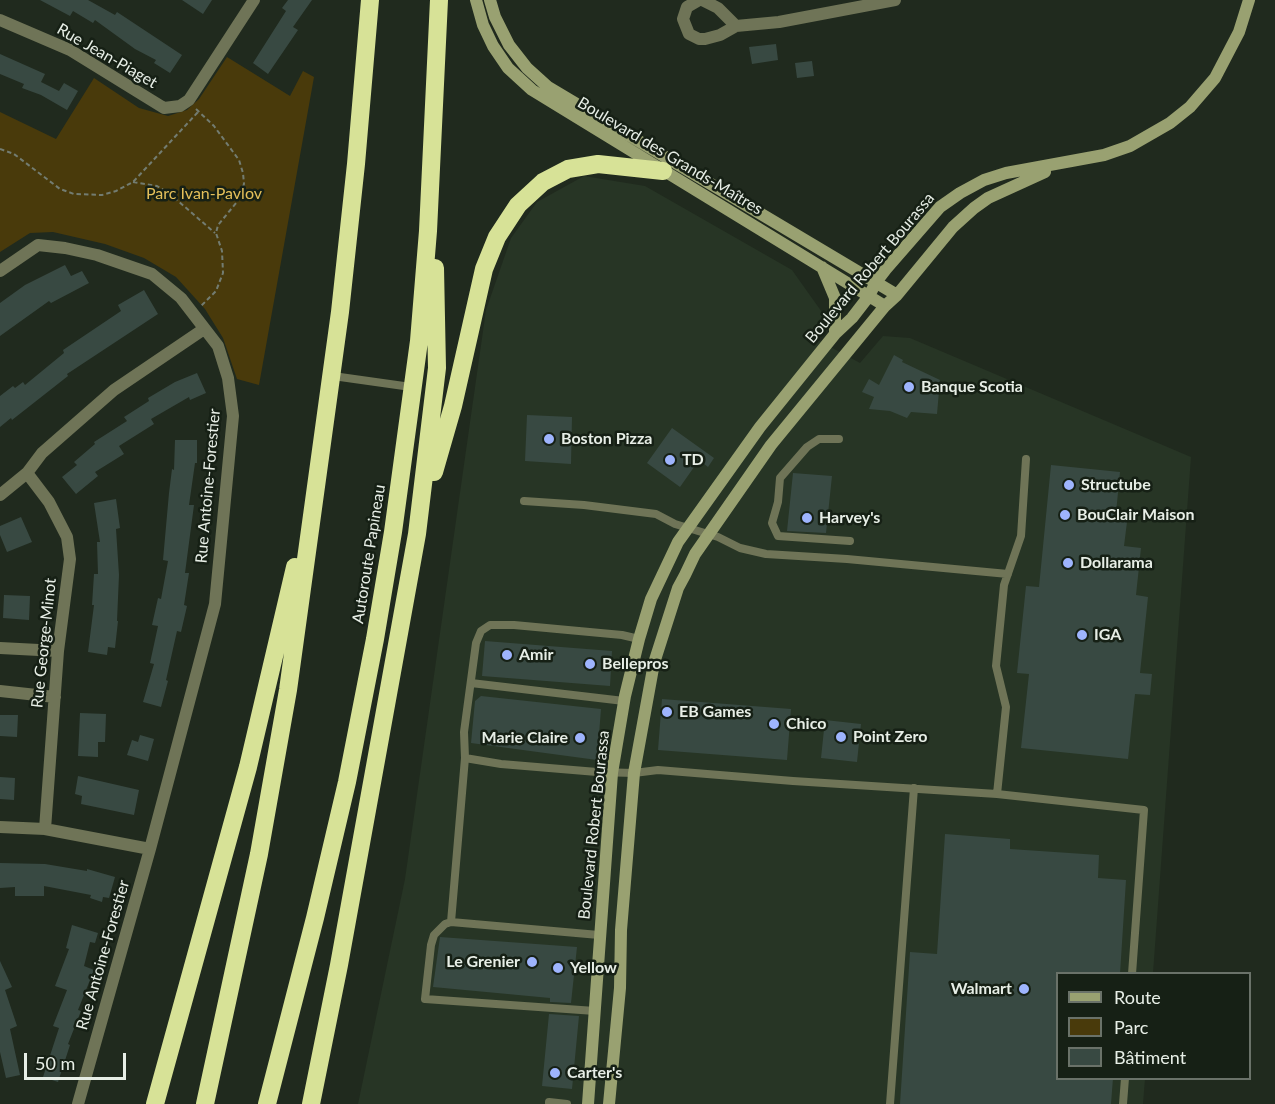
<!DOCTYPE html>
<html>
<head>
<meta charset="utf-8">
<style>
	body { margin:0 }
	#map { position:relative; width:1275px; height:1104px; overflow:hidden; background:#202a1e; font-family:Lato,sans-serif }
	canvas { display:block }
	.legend { position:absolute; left:1056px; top:972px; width:195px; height:108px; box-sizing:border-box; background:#162015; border:2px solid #6a7269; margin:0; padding:8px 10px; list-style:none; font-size:18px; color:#e7eee6 }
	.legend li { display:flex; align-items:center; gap:12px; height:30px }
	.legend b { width:30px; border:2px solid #6a7269 }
	.scale { position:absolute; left:24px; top:1053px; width:102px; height:27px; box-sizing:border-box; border:3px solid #e7eee6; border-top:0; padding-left:8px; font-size:18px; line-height:21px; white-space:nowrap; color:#e7eee6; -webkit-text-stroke:4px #162015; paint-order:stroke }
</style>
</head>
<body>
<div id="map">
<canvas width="1275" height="1104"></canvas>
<ul class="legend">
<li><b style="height:8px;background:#99a171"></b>Route</li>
<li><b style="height:16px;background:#493a0b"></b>Parc</li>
<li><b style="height:16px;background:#384942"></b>Bâtiment</li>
</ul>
<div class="scale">50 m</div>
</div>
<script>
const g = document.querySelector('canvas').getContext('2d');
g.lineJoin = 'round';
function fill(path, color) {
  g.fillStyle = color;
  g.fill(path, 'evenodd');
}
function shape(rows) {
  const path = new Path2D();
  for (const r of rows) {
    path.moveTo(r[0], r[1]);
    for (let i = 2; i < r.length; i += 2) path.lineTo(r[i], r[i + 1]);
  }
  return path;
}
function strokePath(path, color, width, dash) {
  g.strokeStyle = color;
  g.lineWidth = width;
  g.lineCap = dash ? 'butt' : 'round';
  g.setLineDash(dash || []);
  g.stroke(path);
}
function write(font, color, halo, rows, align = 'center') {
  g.font = font + ' Lato,sans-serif';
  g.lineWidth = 5;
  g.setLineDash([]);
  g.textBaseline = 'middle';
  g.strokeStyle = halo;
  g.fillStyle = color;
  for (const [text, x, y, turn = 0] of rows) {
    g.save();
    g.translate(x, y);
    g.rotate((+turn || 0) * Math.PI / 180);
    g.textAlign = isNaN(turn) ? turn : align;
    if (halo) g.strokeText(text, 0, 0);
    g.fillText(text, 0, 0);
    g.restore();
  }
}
const built = shape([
	[584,176,645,186,792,270,824,315,814,338,860,363,883,336,910,338,1191,457,1153,973,1058,974,1058,1078,1145,1079,1143,1104,358,1104,405,879,486,310,511,238,537,202]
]);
const green = shape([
	[227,57,290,96,303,71,314,77,259,385,237,379,223,338,205,309,176,277,144,258,105,244,53,232,30,233,0,252,0,112,56,139,94,78,139,108,168,116,187,110,199,99]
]);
const building = shape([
	[40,0,88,0,115,15,117,12,182,55,170,73,154,63,156,60,135,49,95,20,93,23,73,11,70,16],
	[182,0,212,0,203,14],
	[288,0,312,0,293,27,298,30,268,74,253,63,286,11,282,8],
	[776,44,778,60,752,64,749,47],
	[0,54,45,74,41,82,59,91,64,83,78,91,67,110,41,95,22,88,24,84,0,74],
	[812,61,814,76,797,78,795,63],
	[65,265,71,276,82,271,89,283,51,303,49,301,0,336,0,303,25,285],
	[144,290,158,314,67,374,68,376,12,420,11,418,0,427,0,396,13,386,15,388,23,382,25,385,64,353,63,350,121,311,118,305],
	[894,355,903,360,902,362,940,380,937,414,911,412,907,418,890,411,869,409,874,397,862,392,869,379,879,385],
	[197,373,206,393,190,400,189,397,151,419,154,424,119,446,124,454,95,472,98,476,76,494,62,477,77,465,74,462,95,444,94,442,127,421,124,417,149,401,148,398,175,382],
	[527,415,572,417,571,464,525,461],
	[672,428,714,458,708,467,699,460,680,487,647,463],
	[175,440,197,440,197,463,195,463,189,505,194,505,185,573,189,573,184,605,187,606,181,632,177,631,166,680,168,681,161,707,143,702,154,664,150,663,158,626,152,625,158,598,161,599,168,561,163,560,169,493,172,469,174,470],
	[1051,465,1120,472,1116,513,1128,514,1124,546,1141,548,1136,595,1148,597,1140,673,1152,674,1150,695,1135,694,1128,759,1021,748,1029,674,1017,673,1026,586,1039,587],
	[793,473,832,476,826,533,787,531],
	[116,499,120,528,116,529,119,575,117,621,118,621,115,648,108,647,107,655,88,652,94,605,92,605,94,574,98,574,97,542,100,542,94,503],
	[21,517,32,542,7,552,0,535,0,526],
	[4,595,30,596,29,620,3,618],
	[485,641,612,651,610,686,482,676],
	[481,696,601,709,597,760,471,743,475,701],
	[662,699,791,709,787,760,658,750],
	[80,713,106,714,105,742,98,742,98,757,78,756],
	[0,715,18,715,17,737,0,736],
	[825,720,861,724,857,762,821,758],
	[140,735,154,739,148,761,127,755,132,740,138,742],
	[78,776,139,790,134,815,81,804,82,796,75,794],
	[0,777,15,778,14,800,0,799],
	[945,834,1010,839,1010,849,1099,855,1098,878,1126,880,1120,974,1058,974,1058,1078,1113,1078,1111,1104,900,1104,910,952,937,954],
	[0,863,45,864,87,871,87,869,115,877,109,898,103,897,102,902,90,898,91,895,44,886,44,896,15,896,15,887,0,888],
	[72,925,98,933,95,943,90,942,84,966,94,970,78,1010,81,1011,68,1044,70,1045,58,1082,43,1077,59,1028,53,1026,67,990,55,986,69,949,66,948],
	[440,937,577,947,571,1003,550,1002,550,998,433,987],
	[0,961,12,987,5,990,17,1026,10,1029,20,1075,6,1078,0,1052],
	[549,1014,579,1016,572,1089,542,1086]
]);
const path = shape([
	[196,109,214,126,239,160,243,173,244,184,237,202,218,225,216,233,222,251,223,273,216,291,201,306],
	[0,149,14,154,60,189,74,194,102,195,116,191,133,182,198,112],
	[133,182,157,186,170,194,215,233]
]);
const lane = shape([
	[333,376,411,387],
	[839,439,819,439,807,447,780,478,778,502,772,523,778,536,850,541],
	[524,501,584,505,656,514,675,524,718,537,740,548,766,554,847,559,1008,574],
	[471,683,624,701],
	[465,758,501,764,597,772,634,773,658,770,793,781,997,794,1144,810,1132,974],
	[997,794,1006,707,996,666,1004,585,1021,536,1026,459],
	[451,922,465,758,464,732,476,643,481,631,490,625,514,625,622,635,639,639],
	[595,1011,425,999,431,945,434,935,445,924,451,922,599,935],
	[549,1104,549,1102,567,1104],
	[890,1104,914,788],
	[1123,1104,1125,1078]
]);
const street = shape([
	[699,0,687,7,683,19,689,34,699,39,705,39,720,35,736,26,779,22,895,0],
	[702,0,718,8,736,26],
	[0,20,70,50,164,108,180,106,189,100,254,0],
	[0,271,38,245,65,248,97,255,152,274,181,298,218,346,228,378,233,416,215,604,150,849,78,1104],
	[27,473,49,502,67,537,70,559,58,651,45,829],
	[0,495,27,473,42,453,114,390,204,329],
	[0,648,58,651],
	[0,691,55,697],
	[0,827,45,829,150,849]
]);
const secondary = shape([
	[476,0,483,25,493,46,508,68,532,90,885,306],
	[490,0,495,17,509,45,527,68,548,87,897,295],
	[822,267,835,298,835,334],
	[588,1104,612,773,625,696,639,639,651,599,678,542,760,427,835,334,852,318,869,296,876,282,886,269,940,207,960,193,984,180,1006,173,1104,155,1130,146,1170,123,1190,107,1215,78,1239,32,1249,0],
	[609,1104,620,988,621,930,634,773,654,663,678,588,685,575,695,554,771,445,885,306,897,295,953,227,974,208,988,198,1045,172]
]);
const highway = shape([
	[434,472,453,406,484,269,497,237,518,205,543,182,568,169,598,164,663,171],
	[155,1104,248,767,295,567],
	[205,1104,259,854,288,690,340,312,356,164,370,0],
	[267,1104,315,918,347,782,375,639,393,532,419,341,428,231,439,0],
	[311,1104,339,965,417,534,437,368,435,268]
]);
const markers = [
	[909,387,6,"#9eb4fd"],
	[549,439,6,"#9eb4fd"],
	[670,460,6,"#9eb4fd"],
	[1069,485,6,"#9eb4fd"],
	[1065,515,6,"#9eb4fd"],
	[807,518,6,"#9eb4fd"],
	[1068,563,6,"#9eb4fd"],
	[1082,635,6,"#9eb4fd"],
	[507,655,6,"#9eb4fd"],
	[590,664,6,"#9eb4fd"],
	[667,712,6,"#9eb4fd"],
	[774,724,6,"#9eb4fd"],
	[841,737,6,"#9eb4fd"],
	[580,738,6,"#9eb4fd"],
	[532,962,6,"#9eb4fd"],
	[558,968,6,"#9eb4fd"],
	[1024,989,6,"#9eb4fd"],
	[555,1073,6,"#9eb4fd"]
];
const streetNames = [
	["Rue Jean-Piaget",107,56,30],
	["Boulevard des Grands-Maîtres",670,156,31],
	["Boulevard Robert Bourassa",870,268,-50],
	["Rue Antoine-Forestier",208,486,-85],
	["Autoroute Papineau",369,554,-81],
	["Rue George-Minot",44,643,-84],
	["Boulevard Robert Bourassa",594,825,-84],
	["Rue Antoine-Forestier",103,955,-74]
];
const parkNames = [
	["Parc Ivan-Pavlov",204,194]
];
const poiNames = [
	["Banque Scotia",921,387],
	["Boston Pizza",561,439],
	["TD",682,460],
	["Structube",1081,485],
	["BouClair Maison",1077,515],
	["Harvey's",819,518],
	["Dollarama",1080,563],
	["IGA",1094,635],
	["Amir",519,655],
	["Bellepros",602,664],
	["EB Games",679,712],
	["Chico",786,724],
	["Point Zero",853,737],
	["Marie Claire",568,738,"right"],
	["Le Grenier",520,962,"right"],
	["Yellow",570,968],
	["Walmart",1012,989,"right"],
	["Carter's",567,1073]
];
fill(built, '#273525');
fill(green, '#493a0b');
fill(building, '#384942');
strokePath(path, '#737c71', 2, [4.5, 3]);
strokePath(lane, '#6f7457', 8);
strokePath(street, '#6f7457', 12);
strokePath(secondary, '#99a171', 12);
strokePath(highway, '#d7e297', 18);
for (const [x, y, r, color] of markers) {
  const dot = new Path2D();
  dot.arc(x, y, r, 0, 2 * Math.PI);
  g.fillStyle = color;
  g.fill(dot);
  strokePath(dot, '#162015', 2);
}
write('16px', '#e7eee6', '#162015', streetNames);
write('16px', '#e5c05a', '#162015', parkNames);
write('bold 16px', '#e7eee6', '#162015', poiNames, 'left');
</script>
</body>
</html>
